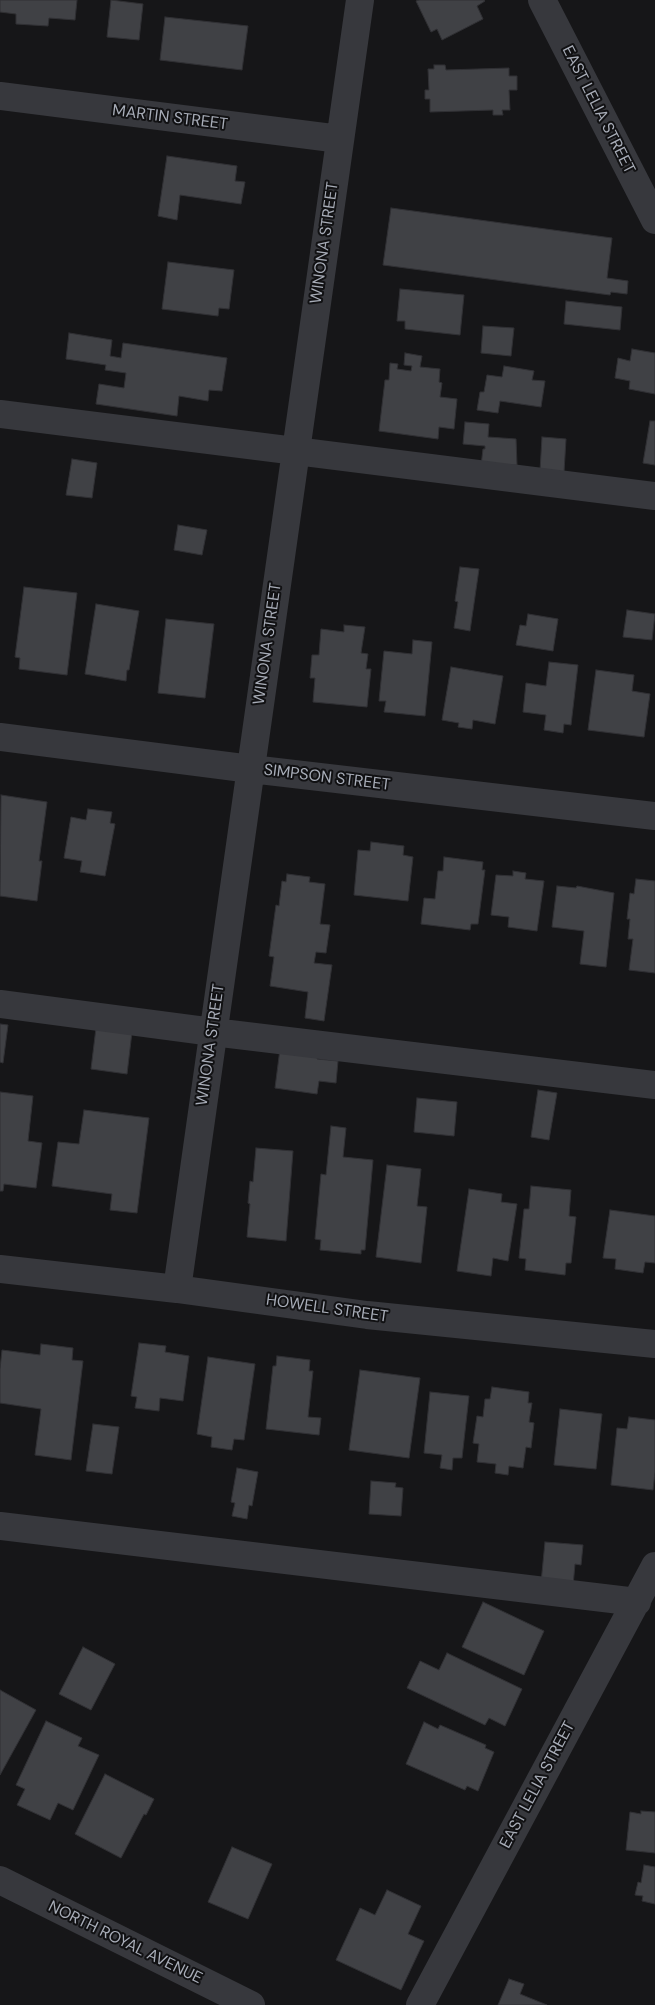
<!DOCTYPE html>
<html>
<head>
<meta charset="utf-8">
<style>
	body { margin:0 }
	canvas { display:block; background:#161618 }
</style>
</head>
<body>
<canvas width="655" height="2005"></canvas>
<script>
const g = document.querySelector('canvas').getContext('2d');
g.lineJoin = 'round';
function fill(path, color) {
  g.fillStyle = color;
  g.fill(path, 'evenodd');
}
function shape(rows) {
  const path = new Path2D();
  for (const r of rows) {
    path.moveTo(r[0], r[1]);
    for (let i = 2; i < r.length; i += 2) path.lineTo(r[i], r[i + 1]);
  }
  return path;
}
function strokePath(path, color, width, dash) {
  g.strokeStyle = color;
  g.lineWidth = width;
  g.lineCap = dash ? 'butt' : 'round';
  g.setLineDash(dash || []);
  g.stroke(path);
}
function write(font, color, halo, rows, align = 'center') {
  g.font = font + ' "DM Sans",sans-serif';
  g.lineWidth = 4;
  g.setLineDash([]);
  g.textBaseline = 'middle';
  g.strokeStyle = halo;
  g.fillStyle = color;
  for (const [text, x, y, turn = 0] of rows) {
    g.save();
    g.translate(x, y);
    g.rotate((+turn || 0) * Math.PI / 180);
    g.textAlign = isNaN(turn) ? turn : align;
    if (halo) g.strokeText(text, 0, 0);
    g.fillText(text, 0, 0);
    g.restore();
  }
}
const building = shape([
	[0,0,77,0,75,20,49,18,48,26,16,24,16,14,0,12,0,0],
	[111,0,143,4,139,40,107,37,111,0],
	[419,0,484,0,485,1,477,6,483,19,442,40,437,29,431,32,416,1,419,0],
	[165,17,248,26,242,70,160,60,165,17],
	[434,65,445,65,446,70,509,68,509,76,517,76,517,90,509,90,510,110,502,110,503,115,493,115,493,110,430,112,430,99,425,99,425,90,429,90,428,69,434,69,434,65],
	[167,156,237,166,235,181,245,182,241,204,180,195,177,220,158,216,167,156],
	[391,208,612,238,607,278,628,281,627,294,611,292,610,295,383,265,391,208],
	[168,262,234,270,229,309,219,308,218,316,162,309,168,262],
	[400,289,464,295,460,335,405,329,405,321,397,321,400,289],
	[566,301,622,307,620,330,564,324,566,301],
	[483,326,514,328,511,356,481,353,483,326],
	[69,333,112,340,110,356,121,358,123,343,227,358,222,391,209,390,208,401,179,396,177,416,96,404,99,384,124,388,126,373,105,370,106,365,66,359,69,333],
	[632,349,655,353,655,394,629,389,630,381,615,378,618,358,630,361,632,349],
	[405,353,422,356,420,367,440,369,439,382,442,383,440,397,457,399,454,429,439,427,438,439,379,431,385,380,389,380,390,363,398,364,397,369,411,371,412,366,404,365,405,353],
	[504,366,534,371,532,380,545,381,541,407,500,401,498,413,477,410,480,392,484,392,487,375,502,377,504,366],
	[650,421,655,421,655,465,643,463,650,421],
	[465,422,489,424,488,437,516,439,517,465,481,466,483,449,485,449,485,446,463,444,465,422],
	[542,437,566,439,564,472,540,471,542,437],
	[72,459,97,463,92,498,66,495,72,459],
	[178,525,207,530,202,555,174,550,178,525],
	[460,567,479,569,470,631,454,628,458,602,455,601,460,567],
	[24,587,77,593,67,675,19,669,20,658,15,657,24,587],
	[96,604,139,611,129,670,127,670,126,681,85,674,96,604],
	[627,610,655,614,652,640,623,637,627,610],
	[528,614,558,619,553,651,516,645,520,625,526,626,528,614],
	[166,619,214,624,205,698,158,693,166,619],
	[344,625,365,627,361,653,368,654,366,669,371,669,367,707,313,702,315,678,310,678,312,655,319,655,321,629,344,632,344,625],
	[413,640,432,642,425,716,384,712,386,701,379,701,384,651,412,654,413,640],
	[549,662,578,665,571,725,564,724,563,733,544,730,546,715,523,712,526,683,546,686,549,662],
	[451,667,503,676,495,724,473,720,472,729,458,727,459,723,442,720,451,667],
	[596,670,634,675,632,691,650,694,644,737,588,730,596,670],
	[1,795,47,802,39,861,42,861,37,901,0,896,1,795],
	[88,809,112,812,110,823,115,824,105,876,80,872,82,861,64,858,71,817,86,820,88,809],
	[371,842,404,846,403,855,413,857,408,901,354,895,358,850,370,851,371,842],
	[444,857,483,862,482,870,485,870,478,924,471,924,470,930,421,924,424,898,435,899,438,871,443,871,444,857],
	[513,871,526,873,525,879,544,881,537,931,508,927,509,917,491,915,496,875,513,876,513,871],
	[287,874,310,877,309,882,325,884,320,924,330,925,326,953,316,952,314,963,332,965,324,1021,305,1018,308,992,270,986,274,957,269,956,276,905,279,906,282,881,286,882,287,874],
	[636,879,655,881,655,973,629,970,633,939,628,939,630,919,627,919,630,893,634,894,636,879],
	[557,886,576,888,577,886,614,893,606,967,580,964,584,931,552,927,557,886],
	[0,1024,8,1025,3,1063,0,1062,0,1024],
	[96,1028,132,1032,127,1074,91,1069,96,1028],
	[280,1049,317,1053,317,1059,338,1061,336,1083,319,1081,317,1094,275,1088,280,1049],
	[538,1090,557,1093,549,1140,531,1137,538,1090],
	[0,1092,33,1096,28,1141,42,1143,36,1188,4,1184,3,1191,0,1191,0,1092],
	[417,1098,457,1102,454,1136,414,1132,417,1098],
	[84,1110,149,1118,137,1213,110,1210,112,1194,52,1186,58,1142,79,1144,84,1110],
	[331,1126,346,1128,343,1157,373,1160,365,1250,361,1250,361,1254,320,1250,321,1240,315,1239,321,1174,326,1175,331,1126],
	[256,1148,293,1151,286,1241,247,1237,250,1204,248,1203,250,1181,253,1182,256,1148],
	[387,1165,421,1169,417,1206,427,1207,421,1263,376,1257,387,1165],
	[531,1186,571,1190,569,1216,576,1217,571,1263,566,1263,565,1275,525,1270,526,1259,519,1258,524,1209,529,1209,531,1186],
	[469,1189,502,1194,501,1202,517,1204,508,1261,493,1258,491,1276,457,1271,469,1189],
	[610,1210,655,1216,655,1263,645,1262,643,1273,615,1269,616,1259,603,1258,610,1210],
	[139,1343,166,1346,165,1352,189,1356,183,1401,160,1398,159,1411,135,1408,137,1397,131,1396,139,1343],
	[41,1344,73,1348,72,1360,83,1361,71,1460,35,1455,41,1409,0,1403,0,1369,2,1350,40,1355,41,1344],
	[277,1356,310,1360,309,1371,313,1371,308,1417,321,1418,319,1435,266,1429,273,1366,276,1366,277,1356],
	[208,1357,255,1364,244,1440,234,1439,232,1450,211,1447,212,1437,197,1434,208,1357],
	[360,1370,420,1378,409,1458,349,1450,360,1370],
	[492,1387,529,1392,528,1403,532,1403,529,1422,534,1423,531,1448,526,1447,523,1468,509,1466,508,1475,495,1473,496,1464,477,1462,479,1444,473,1443,477,1416,483,1417,485,1399,490,1399,492,1387],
	[430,1392,469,1396,462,1458,453,1458,452,1470,440,1468,442,1455,424,1453,430,1392],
	[560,1409,602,1414,596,1469,554,1465,560,1409],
	[629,1417,655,1420,655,1472,653,1490,611,1485,617,1428,627,1429,629,1417],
	[93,1424,119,1427,112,1474,86,1471,93,1424],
	[237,1468,258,1472,252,1506,249,1505,247,1519,232,1516,235,1503,231,1502,237,1468],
	[371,1481,396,1483,395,1487,403,1488,401,1516,369,1514,371,1481],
	[545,1542,583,1545,581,1565,575,1564,573,1586,541,1583,545,1542],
	[483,1602,544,1631,524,1675,462,1647,483,1602],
	[83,1647,115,1664,91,1710,59,1694,83,1647],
	[447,1653,522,1689,505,1726,489,1718,485,1725,407,1688,420,1661,439,1670,447,1653],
	[0,1690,36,1710,0,1775,0,1690],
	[46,1721,82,1738,78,1746,99,1755,73,1810,58,1803,50,1820,17,1805,25,1789,16,1785,46,1721],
	[424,1722,438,1729,440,1725,486,1745,485,1748,494,1752,478,1791,467,1786,465,1790,406,1764,424,1722],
	[105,1774,154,1799,146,1815,144,1814,121,1858,75,1834,105,1774],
	[641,1811,655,1812,655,1853,626,1850,630,1812,641,1814,641,1811],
	[232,1847,272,1864,248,1919,208,1902,232,1847],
	[644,1865,655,1867,655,1904,642,1901,643,1896,635,1895,638,1882,641,1883,644,1865],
	[387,1890,421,1906,408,1934,424,1941,401,1990,336,1960,360,1908,375,1915,387,1890],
	[509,1979,524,1984,520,1994,547,2005,498,2005,509,1979]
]);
const minor = shape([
	[542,0,655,220],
	[0,96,340,139],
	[0,414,655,496],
	[0,737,251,769,655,816],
	[0,1004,213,1032,655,1085],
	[0,1269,177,1289,367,1315,655,1344],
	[177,1289,360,0],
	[0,1526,637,1602],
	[0,1880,251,2005],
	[420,2005,655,1566]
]);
const streetNames = [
	["EAST LELIA STREET",598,110,63],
	["MARTIN STREET",170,118,7],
	["WINONA STREET",325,243,-82],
	["WINONA STREET",268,644,-82],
	["SIMPSON STREET",327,778,7],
	["WINONA STREET",211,1045,-82],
	["HOWELL STREET",327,1309,8],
	["EAST LELIA STREET",538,1785,-62],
	["NORTH ROYAL AVENUE",125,1943,26]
];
fill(building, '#404145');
strokePath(building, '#303034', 1);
strokePath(minor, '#37383d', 28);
write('16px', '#a8adb8', '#111113', streetNames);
</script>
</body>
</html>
